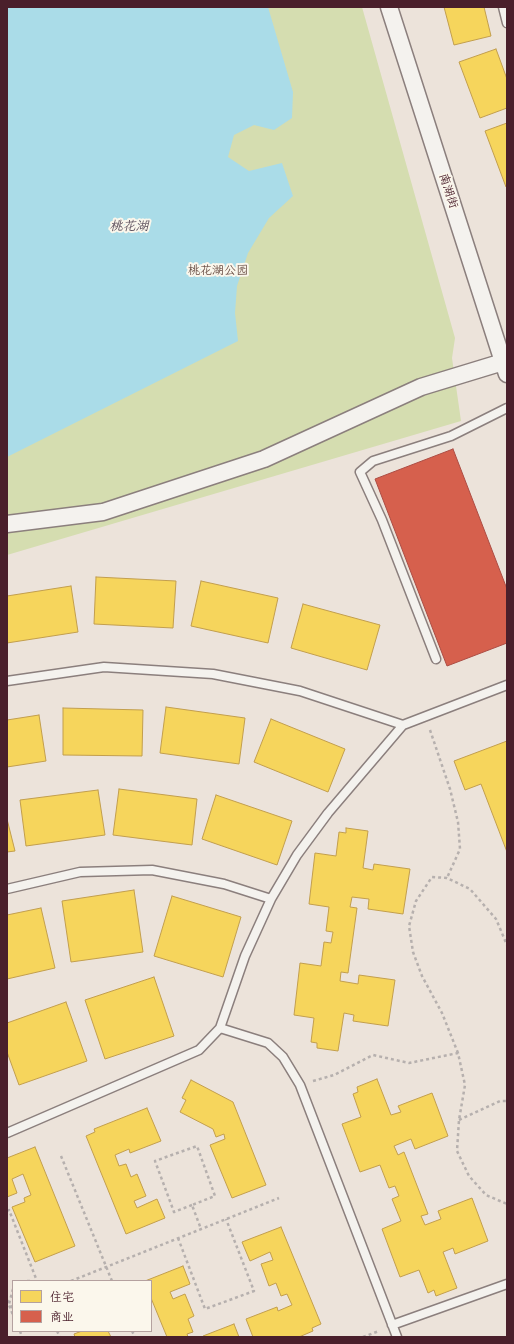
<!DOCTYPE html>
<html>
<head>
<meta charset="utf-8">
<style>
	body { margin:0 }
	#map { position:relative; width:514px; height:1344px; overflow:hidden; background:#ece3da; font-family:Itim,"LXGW WenKai TC",sans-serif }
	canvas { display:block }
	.frame { position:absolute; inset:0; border:8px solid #4a1f2b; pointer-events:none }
	.legend { position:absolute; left:12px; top:1280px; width:140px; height:52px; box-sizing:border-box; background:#fbf7ec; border:1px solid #b4a19f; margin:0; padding:5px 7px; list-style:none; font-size:12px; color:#4a1f2b }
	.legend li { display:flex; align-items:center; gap:8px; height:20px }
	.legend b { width:20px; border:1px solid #b4a19f }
</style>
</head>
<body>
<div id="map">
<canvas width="514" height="1344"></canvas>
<div class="frame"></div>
<ul class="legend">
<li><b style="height:11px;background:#f6d55c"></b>住宅</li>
<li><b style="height:11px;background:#d6604d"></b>商业</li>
</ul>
</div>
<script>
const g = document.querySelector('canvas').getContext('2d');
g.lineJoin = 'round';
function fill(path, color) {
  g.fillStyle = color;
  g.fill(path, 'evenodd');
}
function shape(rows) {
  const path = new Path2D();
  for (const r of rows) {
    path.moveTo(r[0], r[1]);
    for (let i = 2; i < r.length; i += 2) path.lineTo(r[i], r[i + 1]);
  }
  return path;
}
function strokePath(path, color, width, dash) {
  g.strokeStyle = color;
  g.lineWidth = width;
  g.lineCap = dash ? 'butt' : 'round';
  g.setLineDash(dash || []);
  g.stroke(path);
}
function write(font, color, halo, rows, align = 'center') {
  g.font = font + ' Itim,"LXGW WenKai TC",sans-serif';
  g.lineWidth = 4;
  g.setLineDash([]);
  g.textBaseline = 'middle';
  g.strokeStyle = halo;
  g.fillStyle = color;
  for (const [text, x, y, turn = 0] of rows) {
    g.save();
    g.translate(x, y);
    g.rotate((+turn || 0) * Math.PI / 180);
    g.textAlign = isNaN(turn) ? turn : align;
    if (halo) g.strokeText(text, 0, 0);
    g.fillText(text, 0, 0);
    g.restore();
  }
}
const green = shape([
	[7,7,362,7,455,338,452,358,461,421,7,555]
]);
const water = shape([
	[7,7,268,7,293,92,292,118,274,130,254,125,234,135,228,157,249,171,282,163,293,196,269,218,248,253,237,286,235,313,238,341,7,457]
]);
const homes = shape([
	[444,7,484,7,491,36,454,45,444,7],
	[496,49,507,79,507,108,480,118,459,62,496,49],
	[507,123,507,187,506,187,485,131,507,123],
	[96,577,176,581,173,628,94,624,96,577],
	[201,581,278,598,268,643,191,626,201,581],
	[71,586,78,632,7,643,7,596,71,586],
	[303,604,380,625,367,670,291,648,303,604],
	[166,707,245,718,239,764,160,753,166,707],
	[63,708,143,710,142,756,63,755,63,708],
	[39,715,46,761,7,767,7,720,39,715],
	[271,719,345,749,328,792,254,762,271,719],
	[507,741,507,852,481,784,465,790,454,761,507,741],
	[119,789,197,799,192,845,113,835,119,789],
	[98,790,105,835,26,846,20,800,98,790],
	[216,795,292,821,277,865,202,839,216,795],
	[7,819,15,851,7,852,7,819],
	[346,828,368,831,363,868,373,870,374,864,410,869,403,914,368,909,369,899,352,897,350,907,357,908,348,973,341,972,340,981,358,984,359,975,395,980,388,1026,353,1021,354,1015,344,1013,338,1051,317,1048,317,1043,311,1042,314,1018,294,1015,300,963,321,966,324,942,331,943,333,932,326,931,329,907,309,904,315,853,336,856,339,832,346,833,346,828],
	[134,890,143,952,71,962,62,901,134,890],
	[172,896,241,917,223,977,154,956,172,896],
	[41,908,55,968,7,979,7,915,41,908],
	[154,977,174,1036,105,1059,85,1000,154,977],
	[66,1002,87,1061,19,1085,7,1052,7,1023,66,1002],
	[377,1079,391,1115,401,1112,398,1106,432,1093,448,1136,415,1149,411,1139,394,1146,398,1155,404,1152,428,1214,421,1216,425,1225,441,1219,438,1211,472,1198,488,1241,455,1254,453,1248,443,1252,457,1288,436,1296,434,1290,428,1293,419,1270,400,1277,382,1229,401,1221,392,1199,399,1196,395,1186,389,1188,380,1165,360,1172,342,1124,361,1117,353,1094,358,1092,357,1087,377,1079],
	[191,1080,233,1102,266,1185,232,1198,210,1145,225,1139,224,1134,216,1137,213,1129,180,1112,186,1100,182,1098,191,1080],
	[147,1108,161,1141,130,1153,129,1149,115,1155,119,1166,126,1164,131,1177,137,1174,146,1196,134,1201,137,1208,157,1199,165,1218,126,1234,86,1136,95,1132,94,1129,147,1108],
	[35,1147,75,1246,35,1262,12,1207,25,1202,24,1198,31,1195,23,1174,12,1179,17,1193,7,1197,7,1158,35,1147],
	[281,1227,321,1324,312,1328,313,1331,299,1337,253,1337,246,1319,277,1307,278,1311,292,1305,287,1294,281,1296,276,1283,269,1286,261,1264,273,1260,270,1252,250,1261,242,1242,281,1227],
	[183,1266,190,1284,170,1292,173,1299,185,1294,194,1316,188,1319,193,1332,187,1334,188,1337,167,1337,151,1298,151,1281,145,1281,183,1266],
	[234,1324,239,1337,204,1337,203,1336,234,1324],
	[82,1331,108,1331,111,1337,75,1337,74,1334,82,1331]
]);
const shops = shape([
	[453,449,507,589,507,643,447,666,375,479,453,449]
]);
const path = shape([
	[430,730,450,789,458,822,460,849,447,878],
	[458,1053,442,1013,422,976,413,952,409,926,416,901,432,877,447,878,470,889,496,919,507,945],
	[313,1081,334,1075,373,1055,409,1063,458,1053,465,1085,459,1120,457,1151,469,1176,486,1195,507,1204],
	[459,1120,500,1101,507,1101],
	[61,1156,112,1281],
	[192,1205,174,1212,155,1161,197,1146,215,1196,192,1205,201,1229],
	[7,1211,9,1210,37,1281],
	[178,1238,205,1309,254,1291,226,1219],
	[27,1281,30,1281],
	[71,1281,279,1198],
	[13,1289,9,1304,13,1308],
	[7,1300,13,1315],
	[20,1331,22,1337],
	[57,1331,60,1337],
	[132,1331,135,1337],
	[363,1337,379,1331]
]);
const service = shape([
	[503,7,507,23],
	[436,659,382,520,360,472,373,461,451,436,507,408],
	[7,681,104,667,213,674,300,691,403,725],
	[7,889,80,872,152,870,224,884,271,899],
	[7,1133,199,1050,220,1028],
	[392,1325,507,1284],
	[397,1337,300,1085,283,1057,268,1043,220,1028,245,956,271,899,297,855,328,813,403,725,507,685]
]);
const minor = shape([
	[389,7,507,374],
	[7,524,103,512,264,459,421,387,503,362]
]);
const streetNames = [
	["南湖街",448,191,72]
];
const parkNames = [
	["桃花湖公园",218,271]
];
const waterNames = [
	["桃花湖",129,227]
];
fill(green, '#d5ddb0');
fill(water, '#aadce8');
fill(homes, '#f6d55c');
strokePath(homes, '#c29e4d', 1);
fill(shops, '#d6604d');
strokePath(shops, '#ac4c43', 1);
strokePath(service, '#8b7f7d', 11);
strokePath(minor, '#8b7f7d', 19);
strokePath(path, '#b6b0ae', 2.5, [3, 3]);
strokePath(service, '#f4f2ee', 8);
strokePath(minor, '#f4f2ee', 16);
write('12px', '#4a1f2b', '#fbf7ec', streetNames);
write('12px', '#684d44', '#fbf7ec', parkNames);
write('italic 13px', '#5b4e5c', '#fbf7ec', waterNames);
</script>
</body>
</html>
